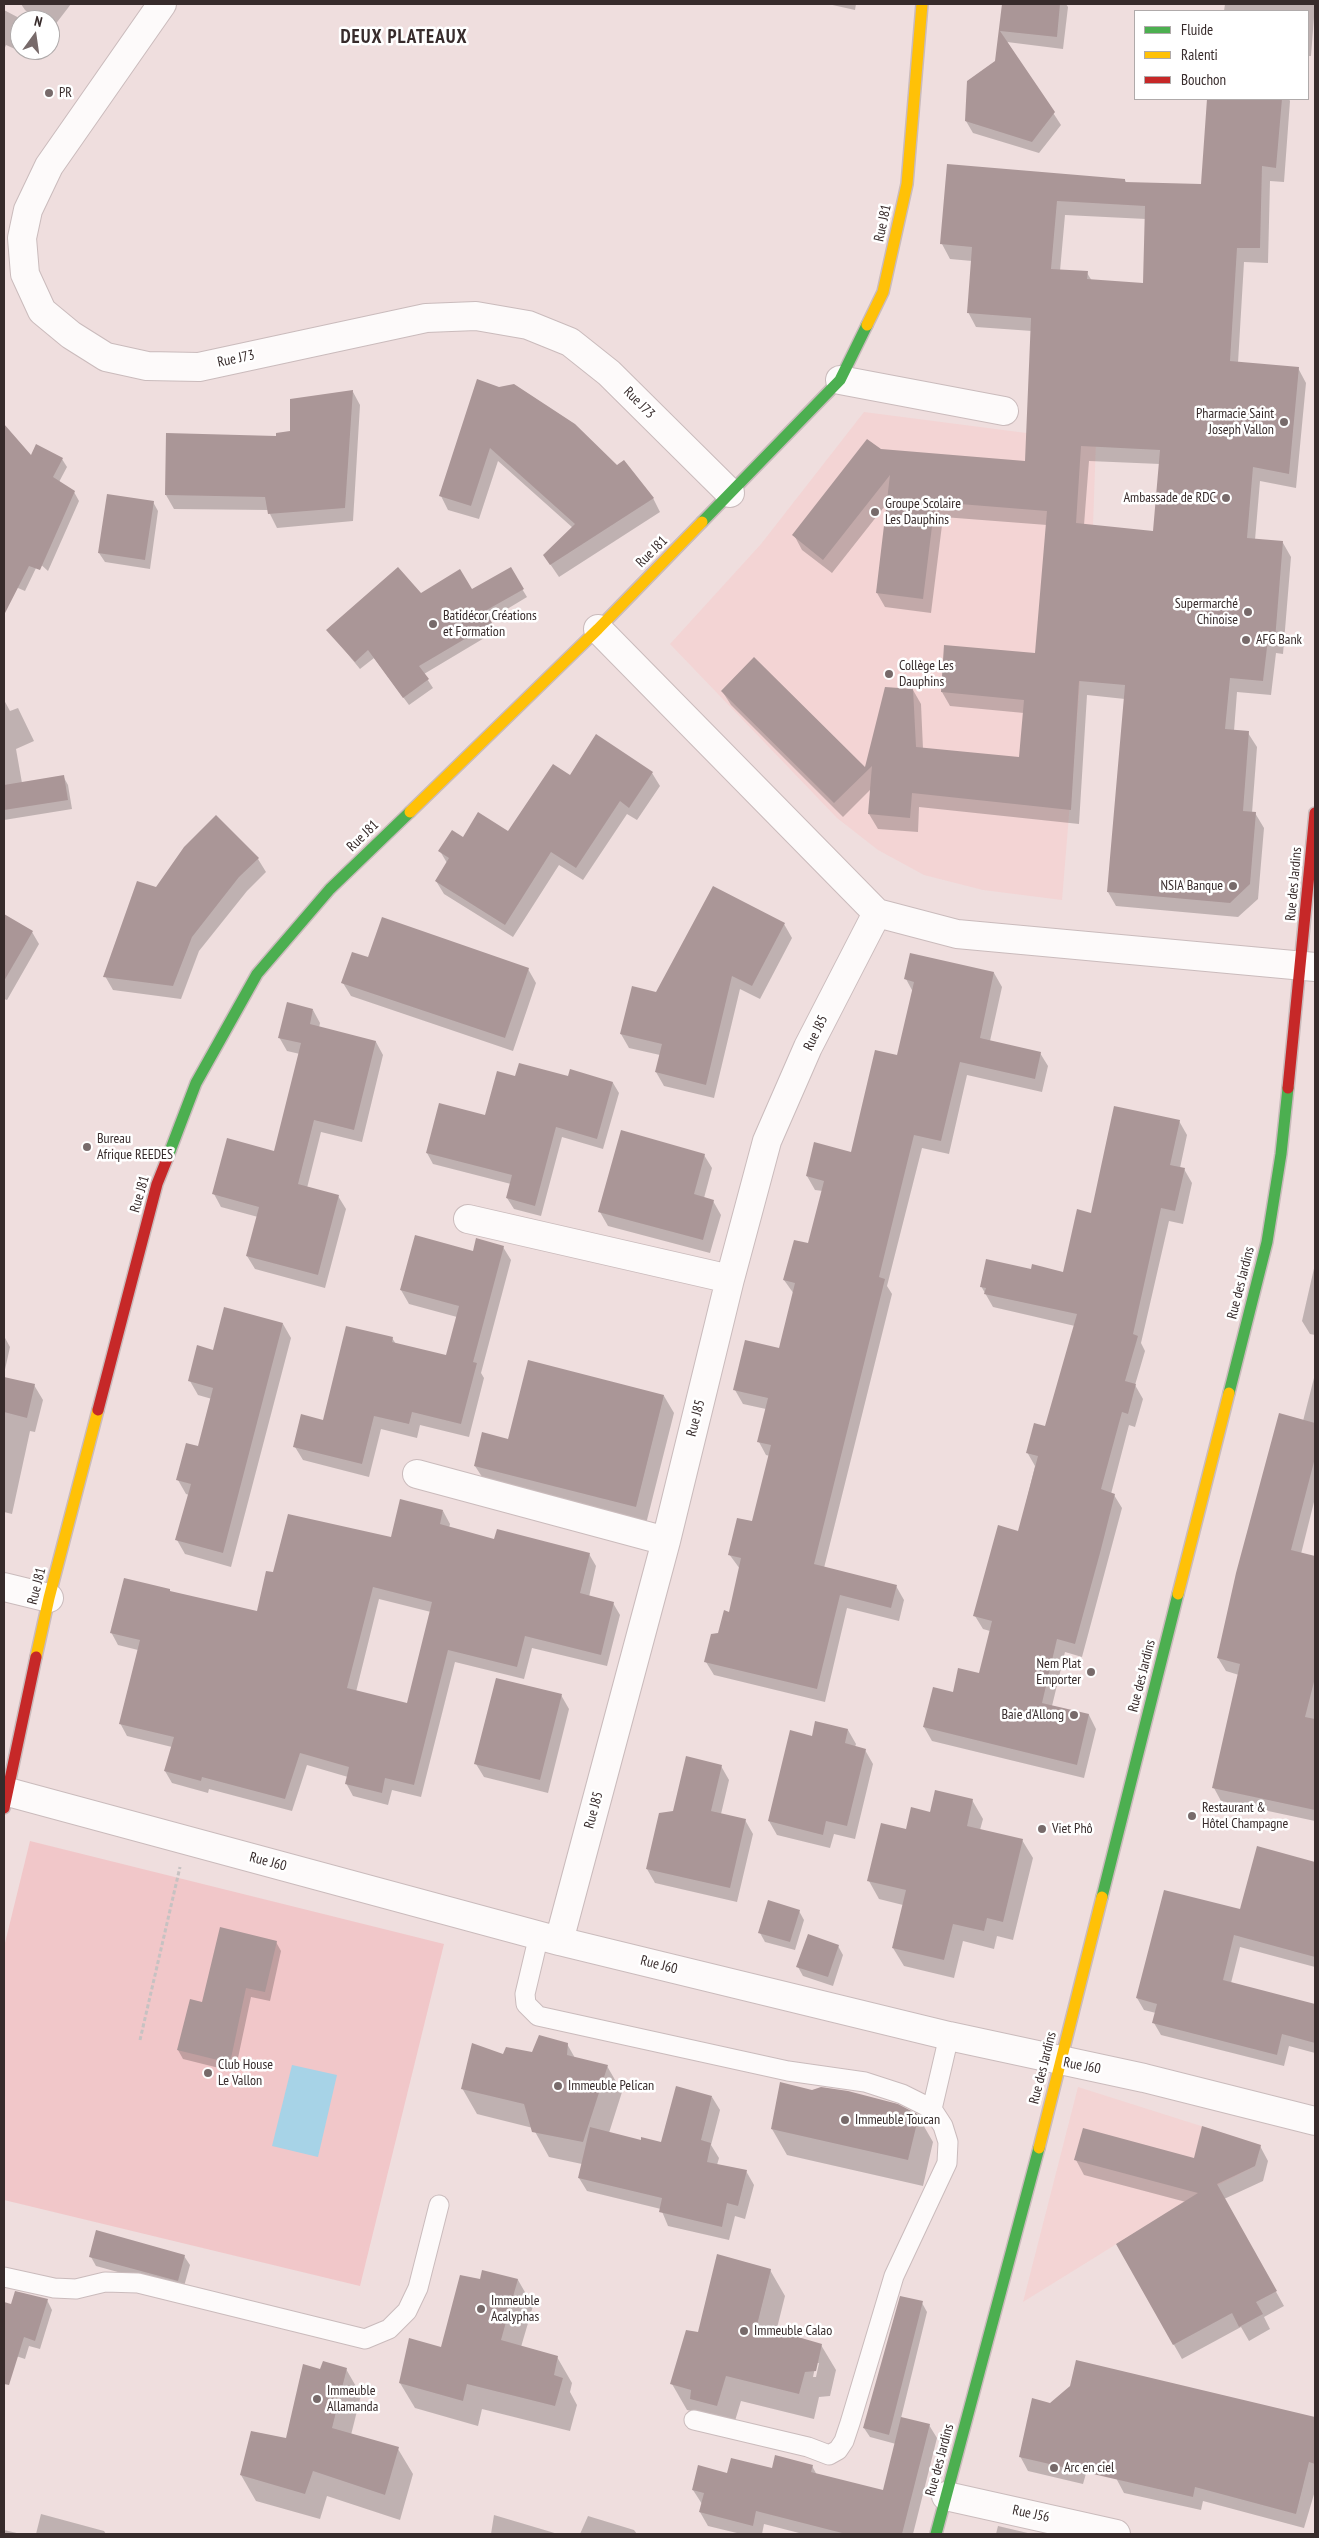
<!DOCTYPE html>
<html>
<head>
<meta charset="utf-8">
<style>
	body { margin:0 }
	#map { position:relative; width:1319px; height:2538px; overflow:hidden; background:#efdede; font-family:"PT Sans Narrow",sans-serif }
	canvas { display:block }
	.frame { position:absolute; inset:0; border:5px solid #372b2b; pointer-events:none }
	.legend { position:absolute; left:1134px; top:10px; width:175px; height:90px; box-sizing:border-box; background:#fff; border:1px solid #afaaaa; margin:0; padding:6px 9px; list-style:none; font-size:15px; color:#372b2b }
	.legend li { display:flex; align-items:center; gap:10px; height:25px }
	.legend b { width:25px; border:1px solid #afaaaa }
	.north { position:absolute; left:10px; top:10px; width:50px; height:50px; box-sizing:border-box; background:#fff; border:1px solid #afaaaa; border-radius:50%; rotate:14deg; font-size:14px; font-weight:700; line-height:20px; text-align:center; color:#372b2b }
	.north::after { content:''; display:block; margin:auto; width:18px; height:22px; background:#776a6a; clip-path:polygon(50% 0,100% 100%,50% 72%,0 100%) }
</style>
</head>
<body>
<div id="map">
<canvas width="1319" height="2538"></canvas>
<div class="frame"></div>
<ul class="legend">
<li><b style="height:6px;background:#4caf50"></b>Fluide</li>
<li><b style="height:6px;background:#ffc107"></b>Ralenti</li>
<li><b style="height:6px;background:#c62828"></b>Bouchon</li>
</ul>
<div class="north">N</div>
</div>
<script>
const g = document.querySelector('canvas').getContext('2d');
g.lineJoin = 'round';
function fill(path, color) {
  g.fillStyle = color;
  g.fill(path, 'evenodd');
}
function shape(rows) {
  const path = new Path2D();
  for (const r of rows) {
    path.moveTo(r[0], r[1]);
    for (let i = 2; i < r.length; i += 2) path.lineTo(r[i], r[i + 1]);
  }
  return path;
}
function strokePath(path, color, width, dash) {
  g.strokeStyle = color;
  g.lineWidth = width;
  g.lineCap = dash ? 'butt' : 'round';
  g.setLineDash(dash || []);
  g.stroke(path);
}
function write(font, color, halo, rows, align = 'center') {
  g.font = font + ' "PT Sans Narrow",sans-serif';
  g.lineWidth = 5;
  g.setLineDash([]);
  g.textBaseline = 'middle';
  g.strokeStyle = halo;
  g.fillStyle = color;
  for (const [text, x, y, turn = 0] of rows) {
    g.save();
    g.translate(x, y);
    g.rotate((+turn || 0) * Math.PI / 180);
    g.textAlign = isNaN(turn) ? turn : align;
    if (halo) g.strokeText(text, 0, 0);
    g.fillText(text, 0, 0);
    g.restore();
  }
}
const built = shape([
	[864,412,1096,442,1093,525,1062,900,983,890,924,875,878,850,837,818,670,644,761,544],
	[1078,2087,1261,2145,1255,2166,1181,2204,1023,2302]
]);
const green = shape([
	[30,1841,444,1944,360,2286,4,2200,4,1947]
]);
const water = shape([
	[292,2065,337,2075,318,2157,272,2146]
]);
const shadow = shape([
	[21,4,71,4,51,30,50,20,38,20,25,10],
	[828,4,856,4,855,10],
	[1003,4,1066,4,1068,7,1063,49,1007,42,1061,125,1039,153,973,133,966,121,996,62],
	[1225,4,1315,4,1311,56,1308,56,1308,11,1224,11],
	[4,10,23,20,20,20,20,37,15,49,6,45,4,50],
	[1209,99,1289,99,1290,101,1284,182,1270,181,1268,263,1244,262,1238,363,1298,368,1306,383,1296,488,1260,481,1255,540,1283,543,1291,557,1283,654,1276,653,1271,695,1237,692,1234,731,1248,733,1257,747,1252,813,1255,813,1264,828,1258,899,1238,917,1116,906,1108,892,1125,699,1087,695,1079,824,919,807,918,832,878,829,869,814,871,789,843,817,731,705,722,691,866,769,913,690,921,704,923,749,1020,759,1024,713,950,706,942,692,1036,654,1047,525,943,517,931,613,885,607,877,593,888,502,832,573,802,550,794,535,881,451,1026,462,1032,331,976,327,968,312,972,261,950,259,942,244,949,165,1125,180,1127,184,1202,185],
	[1065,215,1146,219,1145,285,1092,281,1087,273,1060,271],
	[1089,461,1160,464,1154,532,1084,525],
	[499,388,617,466,653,498,660,512,559,577,544,555,573,528,498,461,479,519,448,510,441,496],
	[353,392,360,405,353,521,277,528,268,510,174,509,166,495,291,432],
	[4,426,31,457,62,459,67,467,59,482,74,492,79,501,48,571,4,531],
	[108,496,153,502,158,511,150,569,105,562,99,553],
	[4,548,31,560,36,568,25,591,4,582],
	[510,569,527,597,489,620,496,631,424,674,433,688,409,705,374,658,360,669,328,630,420,594,472,591],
	[4,700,10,711,18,708,34,741,16,749,22,783,63,776,68,785,72,809,4,820],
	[652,773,660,786,637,820,627,814,583,880,559,865,513,937,444,894,436,881,447,863,440,851,463,838,509,833,570,777],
	[216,817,258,859,266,872,247,891,199,951,181,999,113,990,105,976,157,889],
	[4,916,32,932,39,944,7,1000,4,999],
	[784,924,792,938,760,999,740,989,714,1098,664,1086,656,1072,660,1055,629,1048,621,1034,657,993],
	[369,959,528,969,536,983,513,1051,351,996,343,983],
	[994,973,1002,987,990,1041,1040,1053,1048,1066,1042,1092,967,1075,949,1154,922,1148,887,1286,892,1294,824,1568,896,1586,904,1600,899,1621,847,1608,825,1702,714,1675,706,1662,730,1613,740,1569,729,1554,753,1523,770,1456,766,1455,759,1442,766,1409,743,1404,735,1390,780,1350,794,1294,784,1280,809,1245,823,1191,815,1190,807,1176,852,1153,898,1057,913,992,906,979],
	[313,1010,320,1023,319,1028,376,1042,383,1055,362,1142,321,1132,307,1188,338,1196,346,1209,325,1288,255,1269,247,1256,258,1217,221,1207,214,1194,275,1153,300,1054,287,1051,279,1037],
	[569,1077,613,1083,619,1093,603,1149,562,1137,541,1216,514,1209,507,1198,511,1184,433,1164,427,1153,486,1117],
	[1179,1121,1187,1135,1180,1168,1184,1169,1192,1183,1183,1224,1169,1221,1141,1343,1145,1351,1135,1385,1143,1399,1135,1427,1129,1425,1111,1494,1114,1495,1122,1508,1082,1657,1065,1652,1052,1706,1089,1715,1096,1729,1084,1778,932,1741,924,1727,954,1693,980,1675,990,1631,983,1629,975,1616,1019,1532,1035,1466,1027,1452,1046,1428,1075,1326,993,1307,981,1286,1032,1271,1064,1273,1092,1214],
	[704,1155,712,1168,704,1198,713,1201,721,1215,710,1253,608,1226,600,1212],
	[503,1247,511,1260,481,1373,484,1378,469,1437,420,1425,417,1438,381,1429,369,1477,303,1460,295,1447,324,1421,392,1338,396,1344,447,1356,457,1317,409,1304,401,1290,474,1252],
	[1315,1264,1315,1335,1310,1334,1302,1321],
	[283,1324,291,1338,231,1567,185,1554,177,1540,189,1495,186,1494,178,1480,199,1447,212,1399,198,1395,190,1381,214,1351],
	[4,1336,10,1347,4,1374],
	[1315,1374,1315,1498,1301,1554,1315,1557,1315,1821,1221,1801,1214,1788,1239,1675,1226,1671,1218,1658,1303,1421],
	[4,1378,34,1385,43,1400,35,1432,30,1431,12,1514,4,1512],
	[664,1396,674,1413,646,1524,486,1483,475,1466],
	[443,1511,450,1524,449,1528,495,1540,589,1554,596,1566,589,1597,613,1603,620,1615,607,1666,532,1648,524,1679,455,1662,421,1797,392,1790,388,1805,353,1796,346,1783,348,1777,307,1765,292,1811,209,1789,208,1793,172,1783,165,1771,172,1747,127,1736,120,1723,138,1650,118,1645,111,1632,171,1593,258,1613,274,1574,392,1539],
	[379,1599,431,1612,408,1705,356,1692],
	[561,1695,569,1709,548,1793,484,1777,476,1764],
	[848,1730,856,1744,855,1747,865,1750,873,1764,855,1839,834,1834,830,1848,777,1835,769,1821,813,1737],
	[721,1766,729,1780,721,1814,745,1820,753,1834,737,1902,655,1883,647,1869,674,1812],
	[972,1800,983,1819,980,1830,1022,1840,1033,1858,1013,1940,997,1936,994,1949,963,1941,954,1978,904,1966,893,1948,903,1905,879,1899,869,1881,907,1830,931,1813],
	[1258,1848,1315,1863,1315,1967,1240,1947,1231,1983,1315,2005,1315,2053,1289,2046,1284,2066,1161,2035,1154,2023,1156,2013,1144,2010,1137,1998,1241,1910],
	[799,1911,804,1920,795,1950,765,1942,760,1933],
	[276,1942,281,1951,270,2001,251,1997,235,2072,183,2059,178,2050,203,2004],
	[838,1946,843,1955,833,1986,803,1976,798,1967],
	[567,2044,575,2058,607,2066,622,2092,609,2133,642,2142,662,2144,712,2097,720,2110,711,2145,719,2158,717,2165,746,2171,754,2185,745,2219,735,2216,729,2240,668,2226,661,2209,587,2191,579,2178,582,2164,549,2157,533,2128,477,2114,462,2088,503,2056,532,2053],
	[812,2092,918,2116,933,2142,923,2186,787,2155,772,2129],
	[1260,2146,1268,2161,1263,2181,1224,2199,1284,2306,1264,2317,1270,2329,1249,2341,1241,2327,1182,2359,1117,2244,1186,2202,1084,2175,1076,2160,1194,2159],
	[184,2256,190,2265,183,2290,96,2266,91,2257],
	[770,2270,785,2296,776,2332,821,2345,836,2370,830,2396,819,2397,814,2419,741,2401,732,2431,699,2413,687,2410,672,2384,699,2333],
	[816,2363,819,2363,816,2377,813,2377],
	[481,2280,518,2280,533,2306,521,2347,557,2357,572,2383,570,2392,577,2405,570,2431,482,2409,478,2426,415,2408,400,2383,442,2349],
	[47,2300,52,2310,40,2349,29,2346,25,2359,4,2352,4,2303,12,2306],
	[922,2303,927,2312,901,2418,929,2425,937,2438,913,2534,803,2534,764,2524,762,2534,741,2534,708,2526,700,2512,702,2504,693,2490,728,2474,812,2466,817,2475,884,2491,896,2444,870,2437,864,2428],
	[1077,2362,1315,2418,1315,2491,1304,2528,1203,2501,1201,2510,1124,2493,1116,2478,1098,2432,1083,2484,1028,2471,1020,2456,1051,2404,1071,2386],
	[346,2369,361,2395,351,2435,398,2449,413,2474,400,2520,327,2496,320,2519,256,2501,241,2475,286,2440,321,2371],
	[41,2514,104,2531,106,2534,36,2534],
	[494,2515,558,2534,491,2534],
	[588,2516,634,2530,637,2534,580,2534],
	[998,2526,1032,2534,996,2534],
	[4,2530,21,2534,4,2534]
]);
const building = shape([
	[1002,4,1060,4,1057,37,1000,31,1055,112,1032,142,965,121,967,81,995,61],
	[1207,99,1282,99,1276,168,1262,166,1260,248,1237,248,1230,361,1299,367,1289,474,1253,467,1247,538,1283,541,1275,640,1268,639,1263,681,1230,678,1225,729,1249,731,1243,811,1256,812,1250,884,1230,903,1107,892,1125,685,1079,681,1071,810,912,793,910,818,868,814,872,766,834,803,721,691,754,657,865,767,885,687,913,689,916,747,1019,757,1024,700,941,692,944,645,1035,653,1047,511,935,502,923,599,876,593,890,475,823,560,792,535,867,439,881,449,1025,461,1031,318,967,313,972,247,940,244,947,164,1125,179,1125,182,1201,184],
	[1057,201,1145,206,1143,283,1087,279,1088,271,1051,269],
	[1081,446,1160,450,1153,531,1076,523],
	[477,379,499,387,514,384,575,424,617,465,624,460,654,498,550,565,543,555,575,524,490,448,471,506,439,496],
	[353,390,345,508,268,514,265,497,165,495,166,433,276,436,276,433,290,431,290,399],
	[4,424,31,455,36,444,63,458,53,477,75,491,40,570,29,566,4,615],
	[107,494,154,501,145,560,98,553],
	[398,567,421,593,460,569,472,589,511,567,524,589,485,611,492,623,419,666,429,679,403,698,368,650,355,662,326,630],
	[596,734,653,772,629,808,620,801,576,868,551,852,505,925,435,881,449,858,438,851,452,830,463,837,478,812,508,831,553,764,570,775],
	[64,775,68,800,4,810,4,785],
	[216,815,259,858,239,877,192,937,173,986,103,977,137,881,156,887,184,847],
	[713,886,785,923,752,986,732,976,706,1085,655,1072,662,1044,620,1034,632,986,656,992],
	[4,914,33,931,4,981],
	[382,917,529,968,505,1038,341,983,352,952,368,957],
	[910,953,994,972,980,1038,1041,1052,1035,1079,960,1062,941,1141,914,1135,879,1277,885,1279,814,1564,897,1585,891,1608,840,1595,817,1689,704,1662,711,1634,718,1633,724,1610,729,1612,741,1558,728,1555,737,1518,752,1521,771,1445,757,1442,768,1398,733,1390,745,1340,779,1348,795,1283,783,1280,794,1240,808,1243,824,1181,806,1176,814,1142,851,1152,875,1050,897,1055,914,982,904,979],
	[287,1002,313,1009,310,1024,376,1041,354,1130,314,1120,298,1184,339,1195,318,1275,246,1256,259,1207,212,1194,227,1138,274,1151,301,1043,278,1038],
	[519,1063,568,1076,570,1069,613,1082,597,1139,556,1127,535,1206,506,1198,512,1175,426,1153,439,1103,485,1115,497,1071,515,1076],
	[1114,1106,1180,1120,1170,1165,1185,1168,1175,1211,1161,1208,1133,1334,1138,1336,1125,1381,1136,1384,1128,1414,1122,1412,1101,1489,1115,1494,1100,1553,1075,1644,1057,1639,1042,1703,1089,1714,1077,1765,923,1727,933,1687,953,1692,958,1668,979,1673,992,1621,973,1616,998,1525,1018,1531,1038,1456,1026,1453,1034,1423,1045,1426,1077,1314,984,1294,986,1288,980,1287,986,1259,1031,1269,1032,1264,1063,1272,1077,1209,1091,1213],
	[621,1130,705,1154,694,1194,714,1200,703,1240,598,1212],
	[415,1235,473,1251,476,1238,504,1246,473,1362,477,1363,461,1424,412,1412,409,1424,374,1416,362,1464,293,1447,301,1414,323,1420,346,1326,393,1337,392,1342,446,1355,459,1306,400,1290],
	[224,1307,283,1323,223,1553,175,1540,191,1484,176,1480,186,1443,198,1446,213,1388,188,1381,197,1345,213,1350],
	[528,1360,664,1395,636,1507,474,1466,482,1432,508,1439],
	[4,1377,35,1384,27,1418,4,1412],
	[1279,1413,1315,1423,1315,1458,1291,1550,1315,1556,1315,1678,1305,1717,1315,1719,1315,1810,1212,1788,1240,1664,1217,1658,1236,1573],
	[400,1499,443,1510,440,1524,494,1539,497,1529,590,1553,580,1593,614,1602,601,1655,525,1636,517,1667,448,1650,414,1785,385,1778,382,1793,345,1784,349,1767,300,1753,285,1799,202,1777,201,1781,164,1771,174,1737,119,1724,140,1640,110,1633,124,1578,170,1589,170,1591,257,1611,266,1571,273,1572,288,1514,391,1537],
	[373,1587,432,1602,407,1703,347,1688],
	[496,1678,562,1694,540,1780,474,1764],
	[815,1721,848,1729,845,1743,866,1749,847,1826,826,1821,823,1835,768,1821,790,1730,812,1736],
	[686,1756,722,1765,711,1811,746,1819,730,1888,646,1869,659,1813,673,1811],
	[935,1790,973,1799,967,1826,1023,1839,1003,1922,987,1918,984,1931,953,1924,944,1960,892,1948,906,1890,867,1881,881,1823,906,1829,911,1807,930,1812],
	[1257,1846,1315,1862,1315,1957,1234,1935,1223,1980,1315,2004,1315,2043,1282,2034,1277,2055,1152,2023,1157,2004,1136,1998,1164,1890,1240,1909],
	[768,1900,800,1910,790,1942,758,1933],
	[220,1927,277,1941,265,1992,246,1988,230,2063,177,2050,190,1999,202,2002],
	[808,1934,839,1945,828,1977,796,1967],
	[539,2035,568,2043,567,2055,608,2065,583,2142,532,2132,524,2104,461,2089,472,2043,503,2054,506,2047,532,2052],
	[780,2082,812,2090,821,2087,848,2091,898,2104,919,2115,908,2160,771,2129],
	[676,2086,712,2096,701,2140,711,2143,707,2162,747,2170,738,2206,727,2203,722,2227,659,2212,662,2198,578,2178,590,2127,641,2140,641,2137,661,2142],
	[1202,2126,1261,2145,1255,2166,1217,2184,1277,2291,1256,2302,1263,2314,1239,2327,1232,2313,1173,2345,1116,2244,1198,2193,1074,2160,1083,2128,1194,2158],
	[96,2230,185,2255,178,2281,89,2257],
	[717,2254,771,2269,757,2325,822,2344,816,2371,805,2372,799,2394,726,2376,717,2406,690,2399,691,2390,670,2384,686,2330,698,2332],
	[482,2270,518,2279,501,2340,558,2356,554,2375,563,2378,555,2406,467,2384,463,2401,399,2383,409,2338,441,2347,460,2275,480,2279],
	[15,2291,48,2299,35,2341,24,2337,9,2385,4,2384,4,2302,11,2304],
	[900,2296,923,2301,889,2435,863,2428],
	[1076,2360,1315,2417,1315,2464,1309,2462,1296,2514,1195,2487,1193,2497,1019,2457,1032,2398,1050,2403,1070,2386],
	[323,2361,347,2368,332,2428,399,2447,385,2495,313,2471,305,2494,240,2475,251,2431,286,2438,303,2364,320,2369],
	[901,2417,930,2424,902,2534,846,2534,756,2511,753,2526,699,2512,704,2493,692,2490,698,2465,727,2473,731,2458,772,2468,775,2455,813,2465,811,2472,883,2490]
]);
const path = shape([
	[140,2040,180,1867]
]);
const lane = shape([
	[539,1935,525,1994,526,2004,538,2016,788,2071,865,2082,902,2094,932,2109],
	[4,2277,54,2288,76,2289,105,2282,138,2283,365,2339,389,2329,407,2311,418,2288,439,2205],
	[694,2420,808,2447,829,2455,838,2450,844,2441,850,2423,894,2276,947,2163,948,2142,943,2126,932,2109,949,2036]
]);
const street = shape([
	[162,4,49,166,28,210,22,238,25,274,42,311,71,335,106,357,147,366,199,367,426,318,476,316,528,325,570,342,609,373,730,493],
	[840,380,1004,411],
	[598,629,877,913,957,934,1315,967],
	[468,1219,730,1279],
	[417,1474,666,1541],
	[4,1587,49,1598],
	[8,1792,559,1941,949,2036,1144,2078,1315,2121],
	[559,1941,666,1541,730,1279,767,1141,808,1047,877,913],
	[946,2496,1116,2534]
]);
const fast = shape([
	[702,522,840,380,867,325],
	[167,1159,196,1083,257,974,330,889,410,812],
	[1229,1393,1267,1242,1281,1154,1288,1088],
	[1102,1897,1178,1594],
	[936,2534,1039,2148]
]);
const slow = shape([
	[867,325,883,292,907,184,922,4],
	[410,812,598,629,702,522],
	[1178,1594,1229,1393],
	[36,1657,49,1598,98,1410],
	[1039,2148,1102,1897]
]);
const jam = shape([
	[1288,1088,1315,813],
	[98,1410,157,1184,167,1159],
	[4,1808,36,1657]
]);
const markers = [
	[49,93,5,"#776a6a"],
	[1284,422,5,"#776a6a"],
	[1226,498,5,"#776a6a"],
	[875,512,5,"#776a6a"],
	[1248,612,5,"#776a6a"],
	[433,624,5,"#776a6a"],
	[1246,640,5,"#776a6a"],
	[889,674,5,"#776a6a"],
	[1233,886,5,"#776a6a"],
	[87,1147,5,"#776a6a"],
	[1091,1672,5,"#776a6a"],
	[1074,1715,5,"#776a6a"],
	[1192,1816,5,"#776a6a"],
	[1042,1829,5,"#776a6a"],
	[208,2073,5,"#776a6a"],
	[558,2086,5,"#776a6a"],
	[845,2120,5,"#776a6a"],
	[481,2309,5,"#776a6a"],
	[744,2331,5,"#776a6a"],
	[317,2399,5,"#776a6a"],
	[1054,2468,5,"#776a6a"]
];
const poiNames = [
	["PR",59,93],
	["Pharmacie Saint",1274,414,"right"],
	["Joseph Vallon",1274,430,"right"],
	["Ambassade de RDC",1216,498,"right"],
	["Groupe Scolaire",885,504],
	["Les Dauphins",885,520],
	["Supermarché",1238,604,"right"],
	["Chinoise",1238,620,"right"],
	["Batidécor Créations",443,616],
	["et Formation",443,632],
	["AFG Bank",1256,640],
	["Collège Les",899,666],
	["Dauphins",899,682],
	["NSIA Banque",1223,886,"right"],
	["Bureau",97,1139],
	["Afrique REEDES",97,1155],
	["Nem Plat",1081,1664,"right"],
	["Emporter",1081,1680,"right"],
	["Baie d'Allong",1064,1715,"right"],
	["Restaurant &",1202,1808],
	["Hôtel Champagne",1202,1824],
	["Viet Phô",1052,1829],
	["Club House",218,2065],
	["Le Vallon",218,2081],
	["Immeuble Pelican",568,2086],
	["Immeuble Toucan",855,2120],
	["Immeuble",491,2301],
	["Acalyphas",491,2317],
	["Immeuble Calao",754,2331],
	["Immeuble",327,2391],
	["Allamanda",327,2407],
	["Arc en ciel",1064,2468]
];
const streetNames = [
	["Rue J81",883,223,-78],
	["Rue J73",236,359,-12],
	["Rue J73",639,403,45],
	["Rue J81",652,552,-45],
	["Rue J81",363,836,-44],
	["Rue des Jardins",1294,884,-85],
	["Rue J85",816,1033,-64],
	["Rue J81",140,1194,-74],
	["Rue des Jardins",1241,1283,-76],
	["Rue J85",696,1418,-76],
	["Rue J81",37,1586,-76],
	["Rue des Jardins",1142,1676,-76],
	["Rue J85",594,1810,-75],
	["Rue J60",268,1862,15],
	["Rue J60",659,1965,14],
	["Rue J60",1082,2066,11],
	["Rue des Jardins",1043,2068,-76],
	["Rue des Jardins",940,2460,-75],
	["Rue J56",1031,2514,12]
];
const districtNames = [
	["DEUX PLATEAUX",404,38]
];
fill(built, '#f3d4d4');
fill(green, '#f1c7c9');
fill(water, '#a7d3e7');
fill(shadow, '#0003');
fill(building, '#aa9697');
strokePath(lane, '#cabbbc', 21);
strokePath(street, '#cabbbc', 30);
strokePath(fast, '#cabbbc', 14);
strokePath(slow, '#cabbbc', 14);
strokePath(jam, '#cabbbc', 14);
strokePath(path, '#c7c2c2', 3, [4, 2.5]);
strokePath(lane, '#fdfafa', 19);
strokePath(street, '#fdfafa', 28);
strokePath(fast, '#4caf50', 11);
strokePath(slow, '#ffc107', 11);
strokePath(jam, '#c62828', 11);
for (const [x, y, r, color] of markers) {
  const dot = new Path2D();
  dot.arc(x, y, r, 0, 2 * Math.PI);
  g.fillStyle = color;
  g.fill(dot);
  strokePath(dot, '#fff', 2);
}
write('14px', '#372b2b', '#fff', poiNames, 'left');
write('14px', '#372b2b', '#fff', streetNames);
g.letterSpacing = '1px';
write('bold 19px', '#372b2b', '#fff', districtNames);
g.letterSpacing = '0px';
</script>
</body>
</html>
